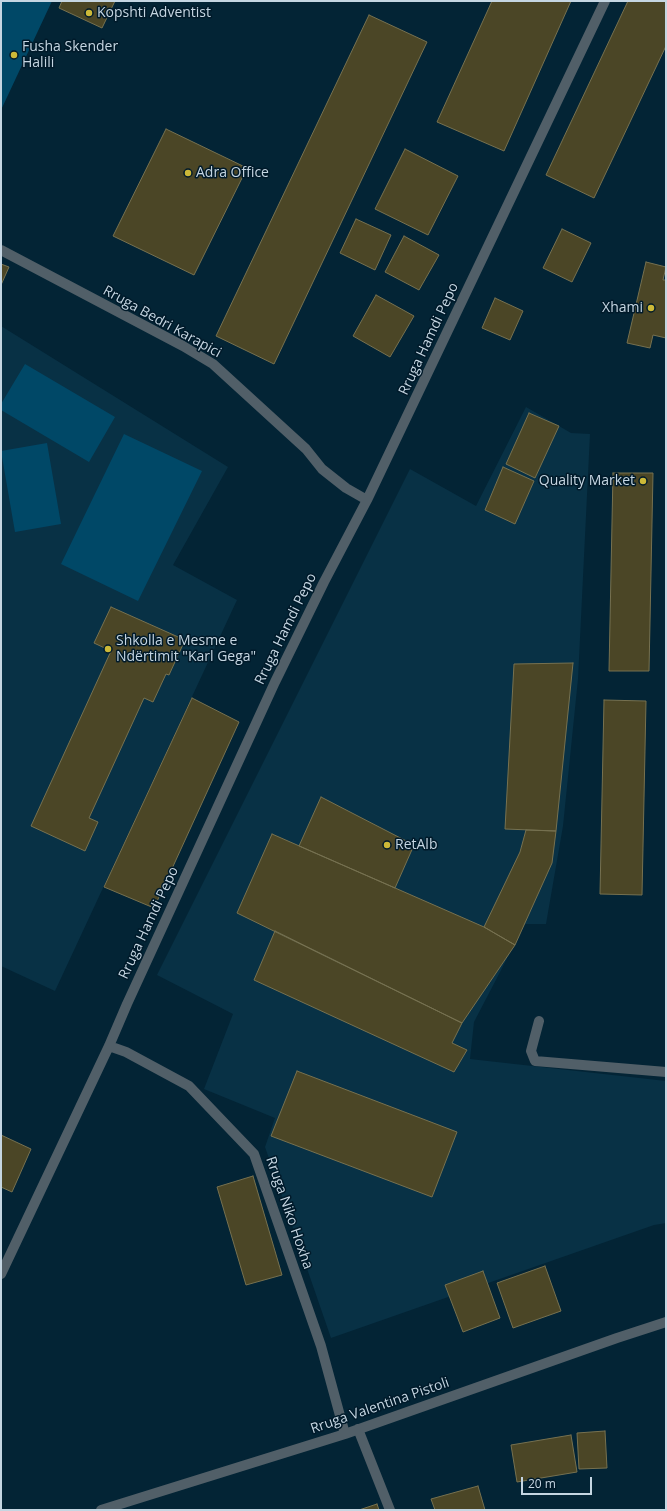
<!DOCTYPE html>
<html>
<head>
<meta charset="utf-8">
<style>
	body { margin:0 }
	#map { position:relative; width:667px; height:1511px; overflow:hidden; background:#032435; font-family:"Open Sans",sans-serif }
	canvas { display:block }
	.frame { position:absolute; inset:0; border:2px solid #c5d6e2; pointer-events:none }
	.scale { position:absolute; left:521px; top:1477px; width:71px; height:18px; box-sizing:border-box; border:2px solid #c5d6e2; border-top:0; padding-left:5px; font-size:12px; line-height:14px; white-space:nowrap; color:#c5d6e2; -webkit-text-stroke:3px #001a2a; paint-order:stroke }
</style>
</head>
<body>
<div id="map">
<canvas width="667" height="1511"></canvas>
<div class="frame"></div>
<div class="scale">20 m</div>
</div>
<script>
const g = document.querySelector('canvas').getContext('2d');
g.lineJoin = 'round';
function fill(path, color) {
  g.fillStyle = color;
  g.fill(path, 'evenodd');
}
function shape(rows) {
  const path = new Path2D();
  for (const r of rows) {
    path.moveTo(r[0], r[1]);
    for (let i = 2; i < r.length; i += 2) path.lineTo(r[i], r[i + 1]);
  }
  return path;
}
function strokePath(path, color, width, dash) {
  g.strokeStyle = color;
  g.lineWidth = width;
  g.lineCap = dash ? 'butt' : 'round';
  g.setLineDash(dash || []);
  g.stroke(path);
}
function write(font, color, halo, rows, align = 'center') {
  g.font = font + ' "Open Sans",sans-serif';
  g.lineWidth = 3;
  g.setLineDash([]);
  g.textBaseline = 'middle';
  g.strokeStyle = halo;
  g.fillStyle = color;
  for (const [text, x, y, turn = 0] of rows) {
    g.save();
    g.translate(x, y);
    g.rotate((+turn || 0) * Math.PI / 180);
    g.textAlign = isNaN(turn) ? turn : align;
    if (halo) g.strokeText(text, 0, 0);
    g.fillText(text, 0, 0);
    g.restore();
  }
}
const built = shape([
	[1,326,228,467,173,565,237,600,55,991,1,966],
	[526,407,571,433,590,434,578,679,563,826,546,924,525,924,474,1022,470,1059,666,1081,666,1223,654,1225,331,1338,265,1147,275,1118,204,1089,233,1014,157,975,410,469,476,506]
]);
const green = shape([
	[1,1,52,1,1,110],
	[25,364,115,417,89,462,1,410,1,404],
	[124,434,202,471,138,601,61,564],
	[47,443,61,524,15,532,1,451]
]);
const building = shape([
	[62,1,115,1,102,28,59,8,62,1],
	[492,1,571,1,504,151,437,122,492,1],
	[628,1,666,1,666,46,594,198,546,175,628,1],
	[369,15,427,42,274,364,216,336,369,15],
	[166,129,247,168,194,275,113,236,166,129],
	[405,149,458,176,428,235,375,209,405,149],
	[356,219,391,235,375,270,340,253,356,219],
	[562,229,591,243,572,282,543,268,562,229],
	[404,236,439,255,419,290,385,272,404,236],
	[646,262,666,267,663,280,666,280,666,338,653,335,650,348,627,343,646,262],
	[1,264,9,267,1,285,1,264],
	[376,295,414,316,390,357,353,336,376,295],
	[495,298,523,311,510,340,482,328,495,298],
	[529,413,559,426,535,478,506,464,529,413],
	[503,467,534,481,515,524,485,510,503,467],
	[613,473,653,473,649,671,609,671,613,473],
	[111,607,185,640,169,675,166,674,153,702,144,698,89,818,98,822,85,851,31,826,111,651,94,643,111,607],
	[573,663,556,831,505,829,514,664,573,663],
	[192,698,239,722,154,908,104,887,192,698],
	[604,700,646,701,642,895,600,894,604,700],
	[321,797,414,845,395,888,299,846,321,797],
	[526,830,556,831,552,863,515,945,484,927,520,852,526,830],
	[272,834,484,927,515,945,462,1023,237,913,272,834],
	[275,931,462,1023,452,1043,467,1050,454,1072,254,980,275,931],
	[297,1071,457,1132,432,1197,271,1136,297,1071],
	[1,1135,31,1149,12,1192,1,1187,1,1135],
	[253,1176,282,1275,246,1285,217,1187,253,1176],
	[545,1266,561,1311,513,1328,497,1283,545,1266],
	[483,1271,500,1318,463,1332,445,1285,483,1271],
	[605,1431,607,1468,579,1469,577,1433,605,1431],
	[571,1435,577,1472,517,1482,511,1445,571,1435],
	[478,1486,485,1510,435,1510,431,1499,478,1486],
	[377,1504,379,1510,359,1510,377,1504]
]);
const minor = shape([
	[1,250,183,346,213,364,306,449,322,469,346,488,367,500],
	[539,1021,531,1051,535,1061,666,1072],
	[109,1046,126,1052,189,1086,254,1154,321,1346,345,1434],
	[1,1274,109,1046,127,1004,275,682,324,582,367,500,605,1],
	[358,1429,390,1510],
	[101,1510,345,1434,617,1338,666,1322]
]);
const markers = [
	[89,13,4,"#ccb938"],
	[14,55,4,"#ccb938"],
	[188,173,4,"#ccb938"],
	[651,308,4,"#ccb938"],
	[643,481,4,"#ccb938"],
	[108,649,4,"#ccb938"],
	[387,845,4,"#ccb938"]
];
const poiNames = [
	["Kopshti Adventist",97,13],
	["Fusha Skender",22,47],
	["Halili",22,63],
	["Adra Office",196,173],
	["Xhami",643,308,"right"],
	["Quality Market",635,481,"right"],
	["Shkolla e Mesme e",116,641],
	["Ndërtimit \"Karl Gega\"",116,657],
	["RetAlb",395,845]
];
const streetNames = [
	["Rruga Bedri Karapici",162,322,29],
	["Rruga Hamdi Pepo",429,339,-65],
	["Rruga Hamdi Pepo",286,629,-64],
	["Rruga Hamdi Pepo",149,923,-65],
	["Rruga Niko Hoxha",289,1213,71],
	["Rruga Valentina Pistoli",380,1406,-19]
];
fill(built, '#083145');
fill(green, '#004867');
fill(building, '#4b4626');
strokePath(building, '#767150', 1);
strokePath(minor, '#515f68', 10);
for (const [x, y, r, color] of markers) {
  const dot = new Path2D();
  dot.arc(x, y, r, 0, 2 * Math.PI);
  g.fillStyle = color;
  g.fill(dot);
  strokePath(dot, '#001a2a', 1.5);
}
write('14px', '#c5d6e2', '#001a2a', poiNames, 'left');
write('14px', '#c5d6e2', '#001a2a', streetNames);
</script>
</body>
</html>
